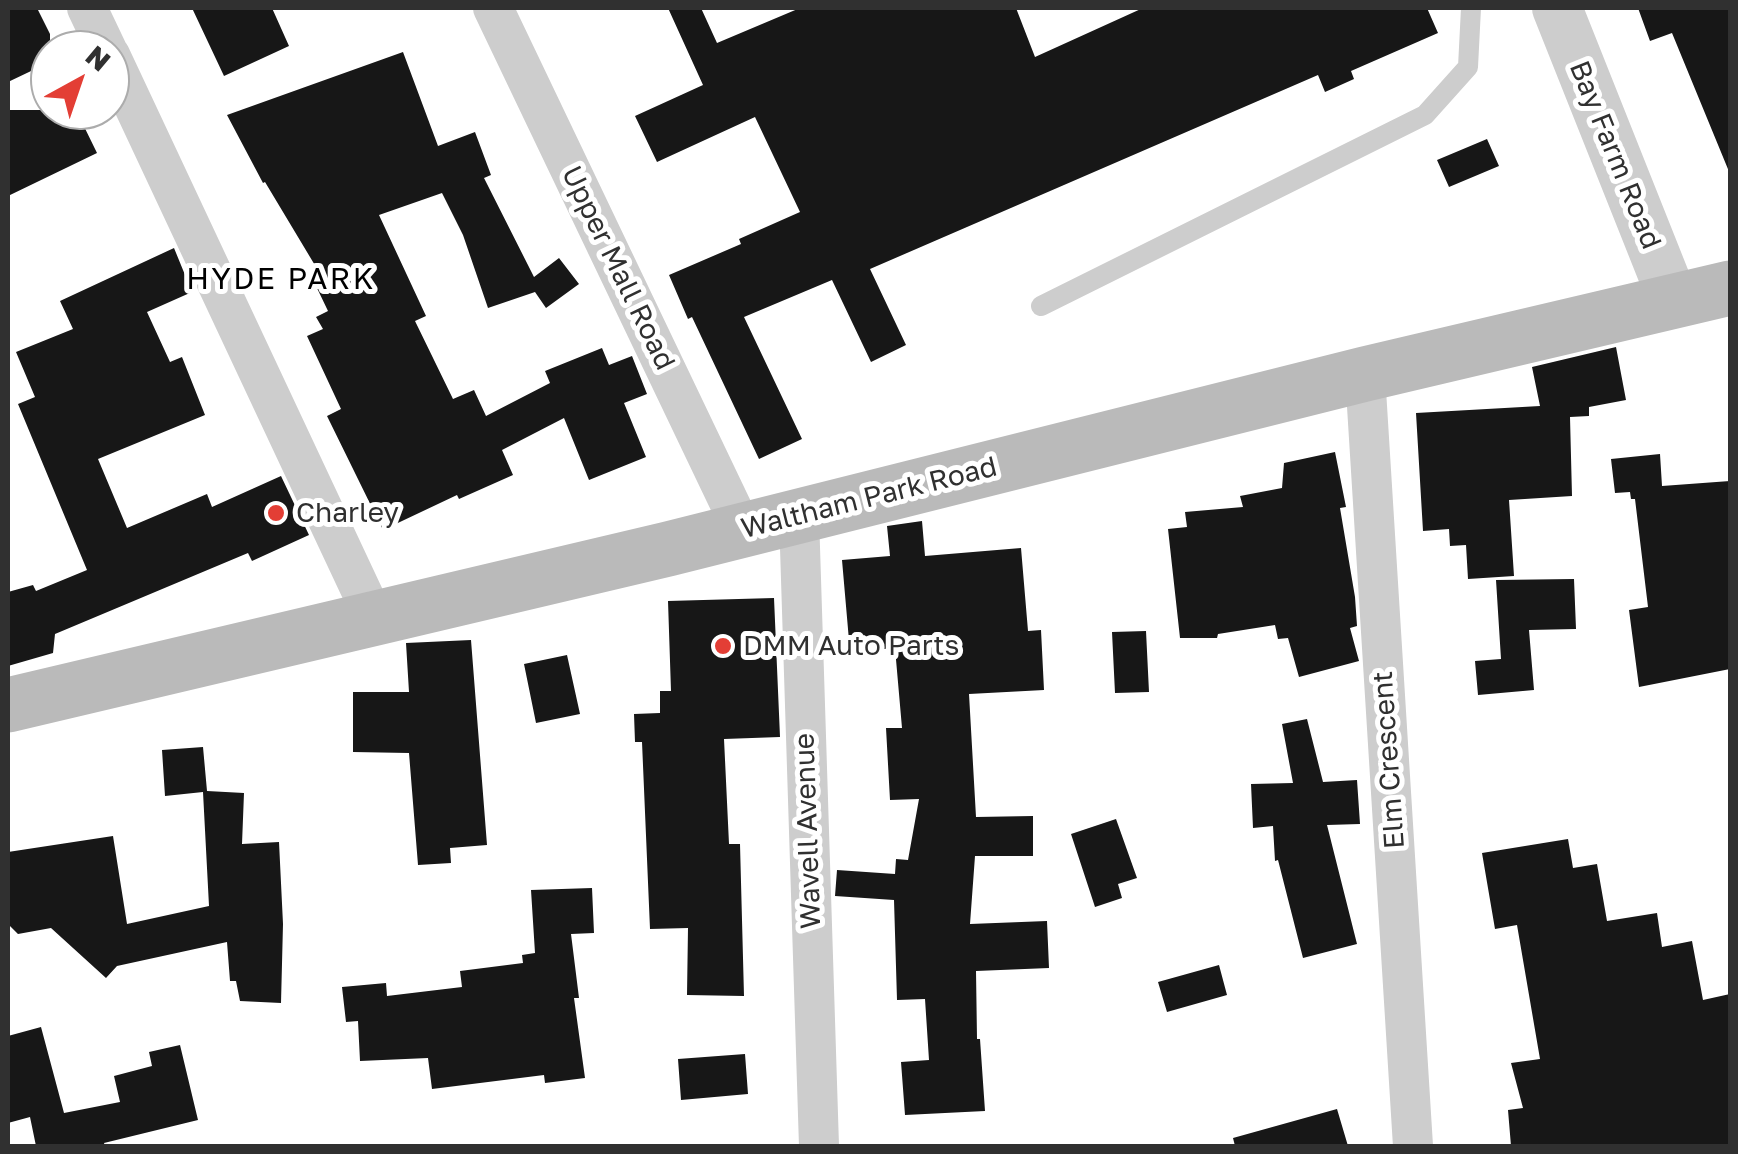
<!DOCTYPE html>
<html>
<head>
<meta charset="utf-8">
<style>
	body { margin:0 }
	#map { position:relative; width:1738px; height:1154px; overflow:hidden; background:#fff; font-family:"Golos Text",sans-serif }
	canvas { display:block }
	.frame { position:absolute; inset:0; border:10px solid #303030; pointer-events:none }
	.north { position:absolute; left:30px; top:30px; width:100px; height:100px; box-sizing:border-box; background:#fff; border:2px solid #acacac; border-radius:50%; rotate:40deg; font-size:28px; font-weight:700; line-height:40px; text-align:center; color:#303030 }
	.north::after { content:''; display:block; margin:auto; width:35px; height:45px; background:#e33e35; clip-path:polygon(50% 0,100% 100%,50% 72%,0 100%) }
</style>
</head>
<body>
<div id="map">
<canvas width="1738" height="1154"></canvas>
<div class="frame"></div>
<div class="north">N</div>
</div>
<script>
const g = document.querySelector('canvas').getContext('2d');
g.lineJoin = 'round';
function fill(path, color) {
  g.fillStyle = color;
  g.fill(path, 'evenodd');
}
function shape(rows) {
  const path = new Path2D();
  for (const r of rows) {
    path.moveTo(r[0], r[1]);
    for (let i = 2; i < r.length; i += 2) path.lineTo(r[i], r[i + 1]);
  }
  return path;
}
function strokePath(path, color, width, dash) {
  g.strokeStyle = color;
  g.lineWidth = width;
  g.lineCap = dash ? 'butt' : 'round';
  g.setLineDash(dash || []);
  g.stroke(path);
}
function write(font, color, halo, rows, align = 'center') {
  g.font = font + ' "Golos Text",sans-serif';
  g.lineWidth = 10;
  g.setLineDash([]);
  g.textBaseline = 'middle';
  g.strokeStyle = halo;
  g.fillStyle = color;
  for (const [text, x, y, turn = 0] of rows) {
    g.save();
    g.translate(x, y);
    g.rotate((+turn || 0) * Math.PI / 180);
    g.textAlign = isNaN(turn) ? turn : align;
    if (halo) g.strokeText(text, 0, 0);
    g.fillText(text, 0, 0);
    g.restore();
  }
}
const building = shape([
	[8,8,37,8,50,34,50,62,8,82],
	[192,8,272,8,289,46,224,76],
	[668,8,701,8,717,43,800,8,1016,8,1035,57,1143,8,1427,8,1438,33,1351,71,1354,79,1325,92,1318,75,870,269,906,345,871,362,832,280,744,317,802,439,759,459,692,317,688,319,669,275,741,244,739,239,800,212,755,117,657,162,635,116,703,85],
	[1638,8,1730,8,1730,174,1672,33,1650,41],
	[403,52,438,146,475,132,491,175,484,178,534,277,559,258,579,284,546,308,535,292,488,308,463,235,442,193,379,215,426,316,415,321,453,399,474,390,486,416,550,383,545,371,602,348,609,365,632,356,647,394,624,403,646,457,589,480,564,418,502,450,513,475,459,499,457,495,383,530,327,416,341,409,307,336,323,329,316,317,328,311,316,286,325,282,265,182,263,183,227,115],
	[8,110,76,110,97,153,8,196],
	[1487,139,1499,166,1449,187,1437,160],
	[174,248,192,292,147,312,170,362,182,357,205,415,98,459,127,528,207,494,212,507,281,476,309,535,252,561,248,553,55,634,53,653,8,666,8,592,33,585,36,591,87,570,18,404,35,397,16,352,73,329,60,301],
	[1616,347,1626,400,1589,407,1589,416,1570,417,1572,496,1509,500,1514,576,1468,579,1466,545,1450,546,1449,529,1423,531,1416,413,1540,406,1532,367],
	[1335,452,1346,507,1340,508,1355,597,1357,626,1350,628,1359,661,1299,677,1288,638,1278,639,1275,625,1218,634,1217,638,1180,638,1168,529,1187,527,1185,512,1243,507,1240,496,1282,488,1284,463],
	[1660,454,1662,486,1730,481,1730,669,1639,687,1629,610,1648,607,1635,499,1631,499,1630,492,1615,493,1611,459],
	[922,521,925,556,1021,548,1028,631,1041,630,1044,690,969,694,976,817,1033,816,1033,856,975,856,970,924,1047,921,1049,968,976,971,977,1039,980,1039,985,1111,905,1115,901,1062,929,1060,925,999,897,1000,894,900,835,896,837,870,895,874,896,859,908,860,919,799,890,800,886,728,902,728,895,648,850,652,842,560,890,556,887,526],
	[1574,579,1576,629,1529,630,1534,690,1478,695,1475,661,1501,659,1496,580],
	[774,598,780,737,724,739,729,844,740,844,744,996,687,995,688,928,650,929,642,742,635,742,634,714,660,713,660,691,671,691,668,601],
	[1146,631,1149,692,1115,693,1112,632],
	[471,640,487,845,450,848,451,863,418,865,409,753,353,752,353,692,409,692,406,643],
	[567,655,580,714,536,723,524,664],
	[1307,719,1323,782,1357,780,1360,824,1327,825,1357,944,1303,958,1278,860,1275,861,1273,826,1253,828,1251,784,1293,783,1282,724],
	[203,747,207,791,244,793,242,844,279,842,283,924,281,1003,240,1001,236,981,230,981,227,942,117,966,106,978,51,928,18,934,8,924,8,852,113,836,127,924,209,906,203,792,165,796,162,750],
	[1116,819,1137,878,1118,884,1122,898,1095,907,1071,834],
	[1568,839,1573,868,1597,864,1607,921,1657,913,1662,947,1692,941,1703,1000,1730,994,1730,1146,1511,1146,1508,1110,1523,1108,1511,1063,1540,1059,1517,925,1495,929,1482,853],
	[592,888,594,933,571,934,579,998,574,998,585,1078,545,1083,544,1075,432,1089,428,1058,360,1061,358,1021,346,1022,342,987,386,983,387,996,462,987,460,971,523,963,522,955,535,953,531,890],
	[1219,965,1227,995,1167,1012,1158,982],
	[41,1027,64,1113,120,1102,114,1076,152,1066,149,1052,180,1045,198,1120,104,1143,105,1146,36,1146,30,1117,8,1123,8,1036],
	[745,1054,748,1094,681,1100,678,1059],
	[1337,1109,1348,1146,1235,1146,1233,1138]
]);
const service = shape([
	[1041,306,1425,115,1468,67,1471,8]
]);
const minor = shape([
	[87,8,107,50],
	[493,8,742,529],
	[110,55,374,618],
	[1365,374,1413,1146],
	[799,516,819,1146]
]);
const tertiary = shape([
	[1557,8,1674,302]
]);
const secondary = shape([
	[8,705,668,549,1365,374,1730,288]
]);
const markers = [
	[276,513,10,"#e33e35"],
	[723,646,10,"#e33e35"]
];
const streetNames = [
	["Bay Farm Road",1615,155,68],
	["Upper Mall Road",618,268,64],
	["Waltham Park Road",869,498,-14],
	["Elm Crescent",1389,760,-94],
	["Wavell Avenue",808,831,-92]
];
const poiNames = [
	["Charley",296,513],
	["DMM Auto Parts",743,646]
];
const neighbourhoodNames = [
	["HYDE PARK",281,279]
];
fill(building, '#171717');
strokePath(service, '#cdcdcd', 20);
strokePath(minor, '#cdcdcd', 40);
strokePath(tertiary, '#cdcdcd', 50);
strokePath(secondary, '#bababa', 55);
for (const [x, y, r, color] of markers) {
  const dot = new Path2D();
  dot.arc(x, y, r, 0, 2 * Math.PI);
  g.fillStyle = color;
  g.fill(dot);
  strokePath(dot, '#fff', 4);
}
write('28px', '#303030', '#fff', streetNames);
write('28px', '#303030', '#fff', poiNames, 'left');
g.letterSpacing = '2.5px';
write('30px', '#000', '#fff', neighbourhoodNames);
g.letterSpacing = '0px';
</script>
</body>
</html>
